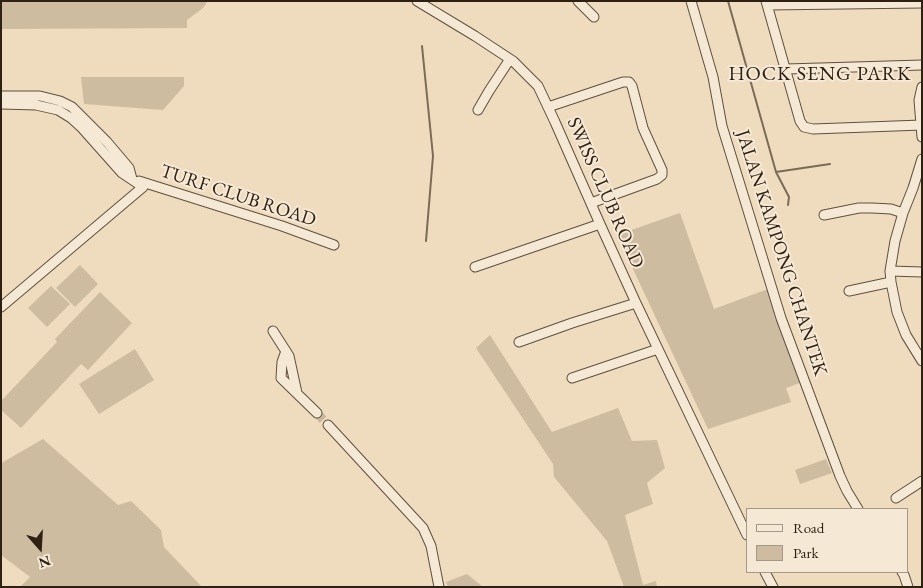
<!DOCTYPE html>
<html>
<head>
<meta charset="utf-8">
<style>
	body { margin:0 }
	#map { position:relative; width:923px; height:588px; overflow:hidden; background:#efdcbe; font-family:"EB Garamond",serif }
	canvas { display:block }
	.frame { position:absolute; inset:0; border:2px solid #2e2114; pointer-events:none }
	.legend { position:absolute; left:746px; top:508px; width:162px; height:65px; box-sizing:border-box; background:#f5e8d5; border:1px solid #a59888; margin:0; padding:6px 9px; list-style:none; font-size:15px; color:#2e2114 }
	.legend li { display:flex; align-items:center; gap:10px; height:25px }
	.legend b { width:25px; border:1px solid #a59888 }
	.north { position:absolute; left:15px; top:523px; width:50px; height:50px; -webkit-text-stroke:4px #f5e8d5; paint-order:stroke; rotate:161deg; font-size:14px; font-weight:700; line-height:20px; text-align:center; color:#2e2114 }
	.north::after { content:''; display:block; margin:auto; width:18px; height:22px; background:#2e2114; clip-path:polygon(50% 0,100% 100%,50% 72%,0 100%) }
</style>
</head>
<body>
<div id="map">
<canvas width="923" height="588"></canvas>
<div class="frame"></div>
<ul class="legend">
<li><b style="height:6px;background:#f5e8d5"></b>Road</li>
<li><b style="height:14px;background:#cebca1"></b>Park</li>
</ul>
<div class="north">N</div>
</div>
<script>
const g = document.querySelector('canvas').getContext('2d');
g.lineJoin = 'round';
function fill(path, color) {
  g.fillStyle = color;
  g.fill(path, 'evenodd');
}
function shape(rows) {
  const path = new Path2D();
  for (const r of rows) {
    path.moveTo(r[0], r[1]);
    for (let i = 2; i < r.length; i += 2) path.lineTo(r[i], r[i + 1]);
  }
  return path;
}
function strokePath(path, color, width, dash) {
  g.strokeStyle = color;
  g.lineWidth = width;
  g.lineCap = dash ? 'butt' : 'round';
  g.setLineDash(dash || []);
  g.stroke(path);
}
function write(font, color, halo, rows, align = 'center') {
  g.font = font + ' "EB Garamond",serif';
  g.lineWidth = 4;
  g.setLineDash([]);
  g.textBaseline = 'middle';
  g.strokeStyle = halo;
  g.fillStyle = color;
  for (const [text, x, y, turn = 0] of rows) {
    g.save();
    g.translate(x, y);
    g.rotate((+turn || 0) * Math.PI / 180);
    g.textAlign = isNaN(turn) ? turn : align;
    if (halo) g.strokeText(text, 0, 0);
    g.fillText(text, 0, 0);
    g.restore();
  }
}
const green = shape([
	[1,1,207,1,206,4,203,8,187,20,187,28,1,29],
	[81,77,184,77,184,86,163,110,84,104],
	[680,213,714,309,768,289,800,383,786,388,791,402,708,429,617,235],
	[80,265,98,284,75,307,56,288],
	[51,286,70,304,47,327,28,308],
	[100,292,132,323,88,370,81,364,21,428,1,410,1,401,57,342,55,339],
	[490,335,552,432,618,408,632,441,657,440,665,468,647,483,653,504,625,515,643,585,656,581,657,587,624,587,607,541,554,477,553,464,476,348],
	[135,349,154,380,99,414,79,384],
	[43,439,118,505,131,501,161,530,164,547,202,587,20,587,30,577,1,555,1,465,3,462],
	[826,459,832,473,800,484,795,470],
	[467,574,483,587,448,587,446,582]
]);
const stream = shape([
	[728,1,776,172,789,197,788,205],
	[422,46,433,156,426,241],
	[776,172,830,164]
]);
const minorTunnel = shape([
	[317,413,328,425]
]);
const minor = shape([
	[417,1,475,36,513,61,538,86,555,122,600,224,636,303,747,535],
	[578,1,594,17],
	[691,1,713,77,722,126,781,318,840,476,847,491,858,509],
	[766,1,800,121,804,127,813,129,922,125],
	[767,5,922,3],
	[786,69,922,65],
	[922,87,919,100,922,137],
	[1,96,40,96,60,101,72,107,107,142,129,168,132,179],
	[1,104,36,105,58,110,71,118,82,128,122,173,143,187,1,307],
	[548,107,623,82,629,82,632,86,643,128,662,170,662,175,657,179,591,203],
	[478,110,489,91,510,59],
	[922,159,913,188,903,213,895,241,890,271,891,282,897,312,906,335,922,361],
	[139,181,282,226,334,245],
	[824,215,859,208,872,208,891,209,903,213],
	[475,267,600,224],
	[890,271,922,272],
	[849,291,891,282],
	[273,331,289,356,297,393],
	[519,342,572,323,636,303],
	[286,351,282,362,281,378,317,413],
	[572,378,658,349],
	[328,425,423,528,431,546,439,587],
	[896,498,922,481],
	[765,572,773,587],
	[902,572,904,575,908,587]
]);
const streetNames = [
	["SWISS CLUB ROAD",605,193,66],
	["TURF CLUB ROAD",238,196,18],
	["JALAN KAMPONG CHANTEK",781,253,72]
];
const neighbourhoodNames = [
	["HOCK SENG PARK",820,75]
];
fill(green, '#cebca1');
strokePath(stream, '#7a6b57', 2);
strokePath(minorTunnel, '#c8b79c', 9, [9, 4.5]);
strokePath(minor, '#5e503e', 11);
strokePath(minor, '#f5e8d5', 9);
write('19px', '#2e2114', '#f5e8d5', streetNames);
g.letterSpacing = '1px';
write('20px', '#2e2114', '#f5e8d5', neighbourhoodNames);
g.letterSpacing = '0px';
</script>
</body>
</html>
